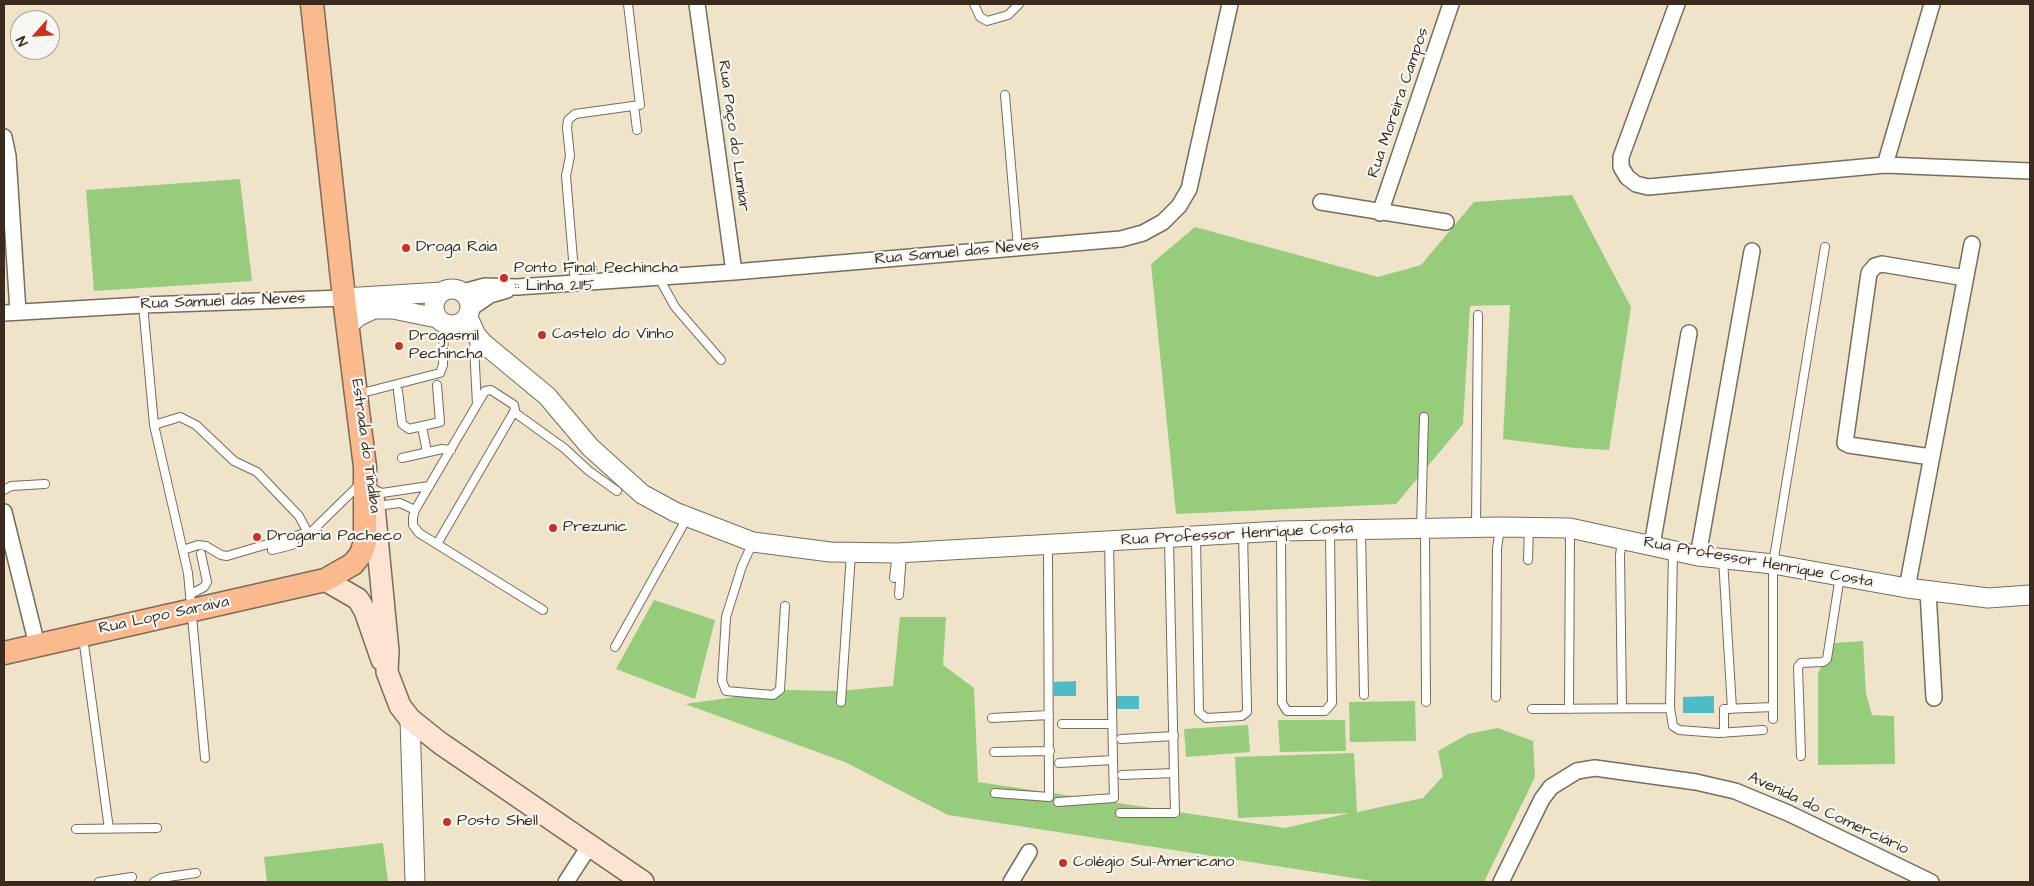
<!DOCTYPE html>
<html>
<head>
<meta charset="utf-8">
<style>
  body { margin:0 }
  #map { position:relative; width:2034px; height:886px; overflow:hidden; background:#efe4c9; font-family:"Architects Daughter",sans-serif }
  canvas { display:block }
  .frame { position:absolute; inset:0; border:5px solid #3b2a1e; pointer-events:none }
  .north { position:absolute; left:10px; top:10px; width:50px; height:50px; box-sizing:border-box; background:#f6f6f2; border:1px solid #aba49d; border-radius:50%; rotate:244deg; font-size:14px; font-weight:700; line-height:20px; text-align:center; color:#3b2a1e }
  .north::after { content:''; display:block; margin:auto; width:18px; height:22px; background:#c8321e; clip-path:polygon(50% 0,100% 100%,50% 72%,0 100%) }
</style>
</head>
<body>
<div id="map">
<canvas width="2034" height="886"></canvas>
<div class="frame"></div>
<div class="north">N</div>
</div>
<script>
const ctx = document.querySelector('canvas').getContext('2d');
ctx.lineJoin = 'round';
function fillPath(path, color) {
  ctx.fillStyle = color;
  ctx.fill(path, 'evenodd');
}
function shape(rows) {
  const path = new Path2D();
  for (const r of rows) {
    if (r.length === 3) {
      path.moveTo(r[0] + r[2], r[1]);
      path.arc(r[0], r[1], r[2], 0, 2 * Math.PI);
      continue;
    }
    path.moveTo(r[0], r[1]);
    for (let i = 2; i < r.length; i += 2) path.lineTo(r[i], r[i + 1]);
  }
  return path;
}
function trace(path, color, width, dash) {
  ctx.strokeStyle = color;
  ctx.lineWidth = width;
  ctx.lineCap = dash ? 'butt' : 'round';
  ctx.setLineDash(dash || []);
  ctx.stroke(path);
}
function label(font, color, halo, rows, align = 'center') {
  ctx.font = font + ' "Architects Daughter",sans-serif';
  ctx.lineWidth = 4.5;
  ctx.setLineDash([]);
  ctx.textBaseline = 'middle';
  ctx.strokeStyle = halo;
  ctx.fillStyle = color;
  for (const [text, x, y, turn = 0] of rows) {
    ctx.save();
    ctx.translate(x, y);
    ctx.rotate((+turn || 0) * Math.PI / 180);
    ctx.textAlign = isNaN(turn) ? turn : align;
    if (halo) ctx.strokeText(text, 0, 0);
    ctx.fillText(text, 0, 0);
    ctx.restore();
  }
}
fillPath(shape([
  [240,179,252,281,94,291,86,190],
  [1572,195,1631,307,1609,450,1575,448,1503,439,1510,305,1470,306,1463,424,1396,504,1176,514,1151,264,1195,227,1378,277,1421,265,1474,202],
  [654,600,715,620,695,699,616,669],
  [900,617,946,617,943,665,974,688,978,782,1285,828,1349,813,1238,818,1235,757,1354,753,1357,812,1423,798,1443,776,1438,751,1468,734,1498,728,1533,741,1535,777,1484,882,1379,882,948,815,845,762,685,704,785,690,838,691,893,686],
  [1863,641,1866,693,1872,715,1894,716,1895,764,1818,765,1818,673,1834,643],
  [1415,701,1416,741,1350,742,1349,702],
  [1278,720,1345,720,1346,751,1280,752],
  [1248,725,1250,752,1186,757,1184,729],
  [383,843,388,882,267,882,264,857]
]), '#97cc7d');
fillPath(shape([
  [1076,681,1076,696,1054,696,1054,682],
  [1116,696,1139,696,1139,709,1116,709],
  [1714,696,1714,713,1683,713,1683,697]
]), '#4ebcc7');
const service = shape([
  [974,4,980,17,987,21,1008,15,1019,4],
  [1005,95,1018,248],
  [634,106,637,130],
  [659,278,675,307,721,360],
  [575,283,566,176,570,156,567,128,568,120,575,114,640,105,628,4],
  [143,305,154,425,188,573,205,758],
  [474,347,477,404],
  [398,391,402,424,409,429,440,422,437,385],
  [358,394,440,373,443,365,444,324],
  [514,412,564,448,589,471,617,491],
  [154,425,180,417,196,425,234,461,257,472,299,516,308,533],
  [422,427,427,452],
  [402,458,442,449,451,450],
  [4,490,11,486,45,484],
  [374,490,382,493,429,486],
  [376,506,400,503,415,510,485,391,491,390,514,405,515,410,437,544],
  [415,510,413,517,413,525,419,533,543,610],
  [1476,527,1478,315],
  [1421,529,1424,417],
  [1425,529,1426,702],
  [1361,530,1364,695],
  [1281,531,1282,703,1287,711,1325,711,1332,703,1330,531],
  [1196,537,1199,712,1206,718,1242,716,1247,712,1247,708,1243,533],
  [753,542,742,566,726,617,722,681,726,691,773,695,780,690,785,606],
  [183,550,198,545,206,546,221,555,227,556,312,531,359,485],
  [272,550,292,545,294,543,293,537],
  [1723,559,1732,709],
  [1528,560,1529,527],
  [894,578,896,561],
  [191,594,204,587,207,582,201,554],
  [899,595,902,553],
  [83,637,109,829],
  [615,647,687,518],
  [1496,697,1497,549,1500,527],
  [841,702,851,554],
  [1622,708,1620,555,1622,541],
  [1670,708,1673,726,1679,730,1718,733,1763,730],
  [1532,709,1670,708,1673,551],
  [1569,709,1570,528],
  [992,718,1049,715],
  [1773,719,1773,564,1825,247],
  [1062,724,1112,724],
  [1724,733,1724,709,1773,707],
  [1121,739,1174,736],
  [994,752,1050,751],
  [1801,756,1798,667,1801,663,1823,662,1827,659,1840,576],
  [1059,763,1113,760,1109,541],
  [1122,775,1174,773,1169,539],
  [995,793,1049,797,1048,546],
  [1058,802,1114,798,1113,760],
  [1120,813,1175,813,1174,773],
  [76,829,157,828],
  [99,882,132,877],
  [154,882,161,878,196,873]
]);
const minor = shape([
  [697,4,734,272],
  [1677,4,1621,157,1621,167,1627,177,1636,184,1648,187,1885,165,2030,171],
  [4,137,8,156,18,312],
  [1885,165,1932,4],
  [1321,202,1446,222],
  [1380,213,1451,4],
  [463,292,485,286,517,287,734,272,1121,239,1143,233,1163,222,1179,206,1189,189,1230,4],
  [471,308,490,295,507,290],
  [4,313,143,305,344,298],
  [1931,457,1849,445,1845,443,1869,273,1875,266,1882,264,1965,278],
  [4,512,37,645],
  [1652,545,1689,333],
  [1698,556,1752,251],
  [1907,588,1972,244],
  [1928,591,1934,698],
  [566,882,590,845],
  [1011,882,1029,852],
  [1501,882,1542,799,1551,787,1577,771,1595,768,1696,782,1735,791,1788,813,1931,882]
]);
const tertiary = shape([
  [452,307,18],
  [344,298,442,292],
  [468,317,476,335,483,343,547,396,590,447,642,494,675,512,753,542,830,552,897,553,1281,531,1500,527,1570,528,1698,556,1773,564,1907,588,1988,598,2030,595],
  [347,326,359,316,374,309,393,309,437,318],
  [410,719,415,882]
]);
const secondary = shape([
  [373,496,388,651,387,672,400,706,410,719,440,743,643,882],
  [325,580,358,599,365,611,382,660]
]);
const primary = shape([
  [4,653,325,580,353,564,361,554,365,542,365,467,344,298,312,4]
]);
trace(service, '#7a6b5a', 10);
trace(minor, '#7a6b5a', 18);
trace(tertiary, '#7a6b5a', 21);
trace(secondary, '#7a6b5a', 24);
trace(primary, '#7a6b5a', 25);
trace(service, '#fff', 8);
trace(minor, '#fff', 15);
trace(tertiary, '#fff', 19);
trace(secondary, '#fde3d1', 21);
trace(primary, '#fbba8d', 22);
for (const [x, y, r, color] of [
  [406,248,5,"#c8321e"],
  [504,278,5,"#c8321e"],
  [542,335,5,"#c8321e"],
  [399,346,5,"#c8321e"],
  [553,528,5,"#c8321e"],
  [257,537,5,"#c8321e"],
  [447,822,5,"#c8321e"],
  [1063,863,5,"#c8321e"]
]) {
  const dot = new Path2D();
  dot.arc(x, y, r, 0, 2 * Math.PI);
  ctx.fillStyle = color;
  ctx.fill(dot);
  trace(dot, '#f6f6f2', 2);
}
label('16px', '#3b2a1e', '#f6f6f2', [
  ["Rua Moreira Campos",1399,103,-71],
  ["Rua Paço do Lumiar",733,136,82],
  ["Rua Samuel das Neves",957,253,-5],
  ["Rua Samuel das Neves",223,302,-2],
  ["Estrada do Tindiba",365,446,82],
  ["Rua Professor Henrique Costa",1237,535,-3],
  ["Rua Professor Henrique Costa",1758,563,10],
  ["Rua Lopo Saraiva",164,616,-12],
  ["Avenida do Comerciário",1828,814,25]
]);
label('16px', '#3b2a1e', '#f6f6f2', [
  ["Droga Raia",416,248],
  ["Ponto Final: Pechincha",514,269],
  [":: Linha 2115",514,287],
  ["Castelo do Vinho",552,335],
  ["Drogasmil",409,337],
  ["Pechincha",409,355],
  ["Prezunic",563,528],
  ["Drogaria Pacheco",267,537],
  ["Posto Shell",457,822],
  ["Colégio Sul-Americano",1073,863]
], 'left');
</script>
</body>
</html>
